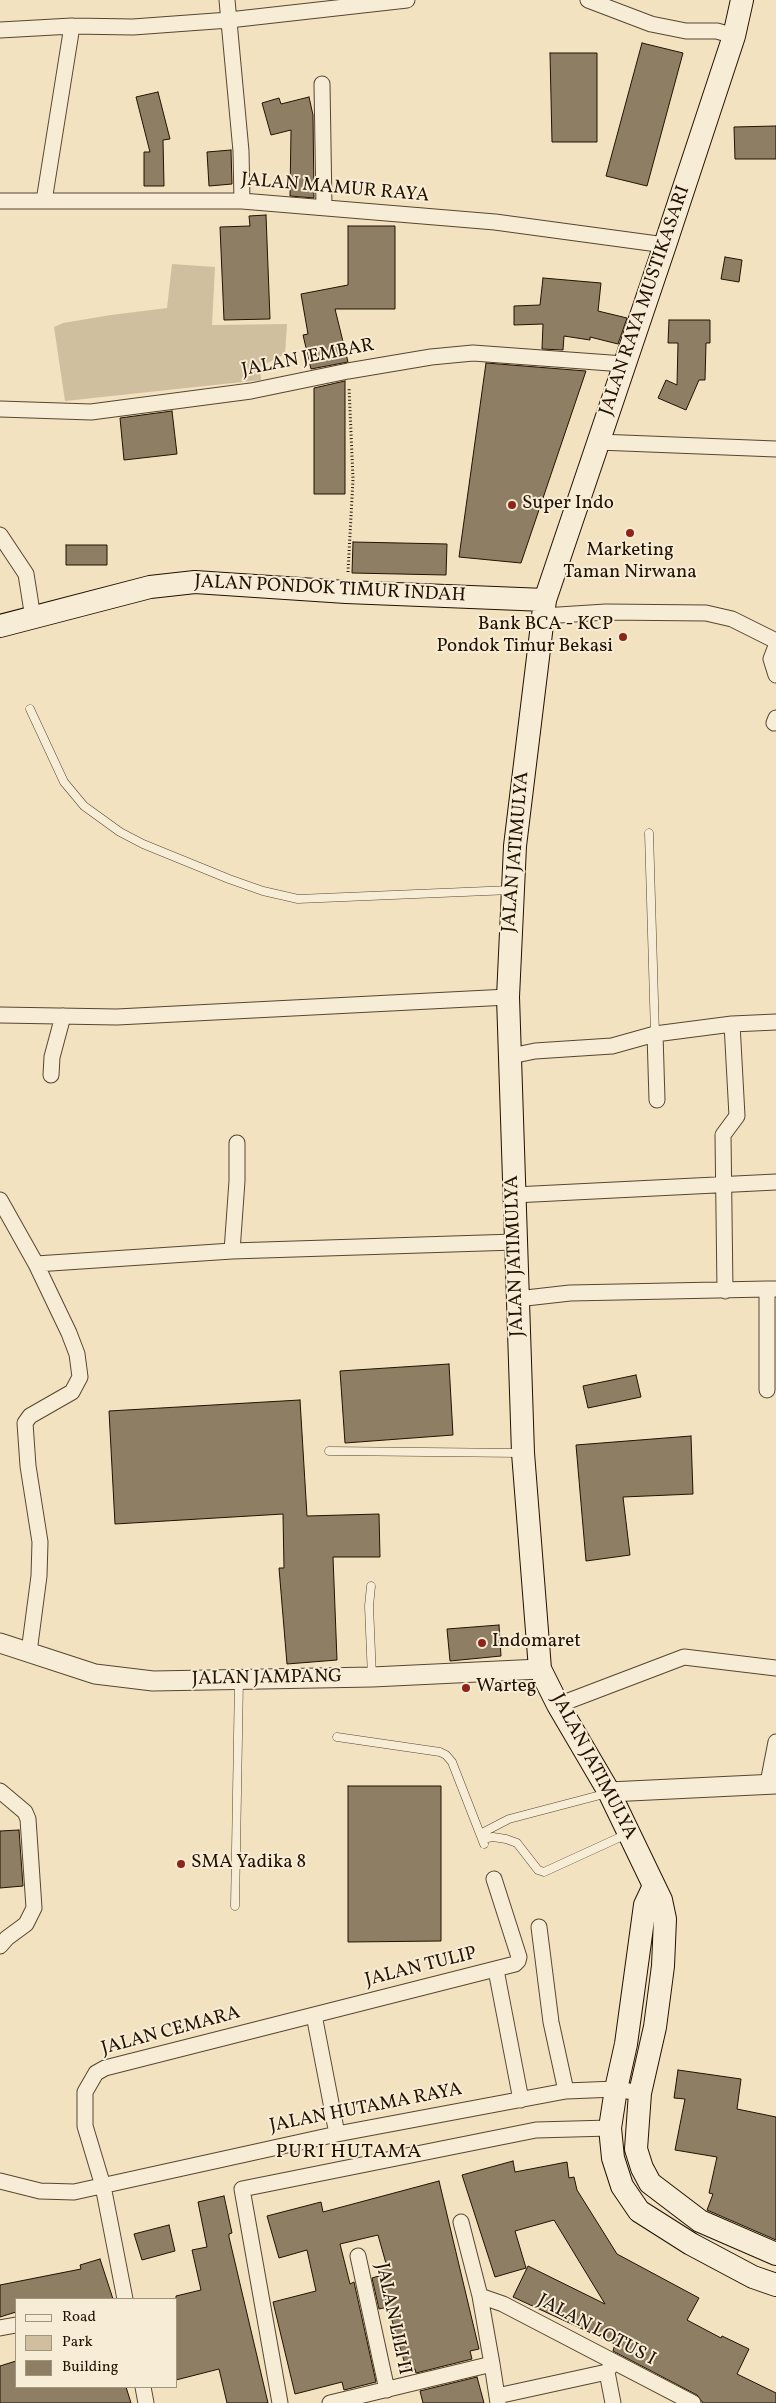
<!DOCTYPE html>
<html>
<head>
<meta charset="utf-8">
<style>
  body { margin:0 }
  #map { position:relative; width:776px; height:2403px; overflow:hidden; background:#f2e2c0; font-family:Vollkorn,serif }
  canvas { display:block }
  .legend { position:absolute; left:15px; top:2298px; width:162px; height:90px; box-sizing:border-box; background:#f7ecd6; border:1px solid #a29580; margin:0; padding:6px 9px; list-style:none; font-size:15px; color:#221200 }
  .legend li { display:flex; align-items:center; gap:10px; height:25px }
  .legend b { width:25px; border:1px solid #a29580 }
</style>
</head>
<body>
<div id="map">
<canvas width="776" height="2403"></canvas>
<ul class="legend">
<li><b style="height:6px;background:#f7ecd6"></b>Road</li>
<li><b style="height:14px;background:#cfbf9f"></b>Park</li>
<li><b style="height:14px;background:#8e7e64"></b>Building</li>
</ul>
</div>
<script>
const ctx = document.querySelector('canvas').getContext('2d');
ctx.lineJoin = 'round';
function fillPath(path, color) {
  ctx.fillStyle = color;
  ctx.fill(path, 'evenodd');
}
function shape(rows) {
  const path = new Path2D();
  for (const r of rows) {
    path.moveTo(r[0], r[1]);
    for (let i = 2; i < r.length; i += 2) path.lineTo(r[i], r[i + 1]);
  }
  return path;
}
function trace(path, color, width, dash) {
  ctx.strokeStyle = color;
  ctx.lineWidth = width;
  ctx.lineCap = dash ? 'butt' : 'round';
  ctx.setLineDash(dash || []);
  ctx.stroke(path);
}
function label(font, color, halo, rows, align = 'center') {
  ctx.font = font + ' Vollkorn,serif';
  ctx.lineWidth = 4;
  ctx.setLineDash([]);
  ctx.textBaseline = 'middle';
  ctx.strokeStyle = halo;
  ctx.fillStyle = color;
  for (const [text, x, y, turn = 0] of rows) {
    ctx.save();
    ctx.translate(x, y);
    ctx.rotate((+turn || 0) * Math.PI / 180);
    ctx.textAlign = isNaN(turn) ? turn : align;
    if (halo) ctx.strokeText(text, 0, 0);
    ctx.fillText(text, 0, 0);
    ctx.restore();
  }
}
fillPath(shape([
  [172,264,215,267,212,325,287,324,285,354,260,367,261,380,65,401,54,327,63,323,111,315,167,308]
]), '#cfbf9f');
const building = shape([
  [642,43,683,53,647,186,606,176,642,43],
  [550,53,597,53,597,142,552,142,550,53],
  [158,92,170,139,163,140,164,186,144,186,144,152,150,152,136,97,158,92],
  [309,97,313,115,314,198,290,196,291,130,271,135,262,103,279,98,281,104,309,97],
  [776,126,776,159,735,159,734,127,776,126],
  [231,150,232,184,209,186,207,152,231,150],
  [266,215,270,319,224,320,220,227,250,226,249,216,266,215],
  [348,226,395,226,395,309,335,309,348,362,311,369,303,335,308,334,301,294,348,285,348,226],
  [725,257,742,260,739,282,721,279,725,257],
  [543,278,601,283,598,311,627,318,618,344,590,337,590,340,564,336,563,350,542,349,543,324,514,325,514,306,540,305,543,278],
  [669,320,710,320,710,343,706,343,705,380,699,380,686,410,658,398,666,380,677,385,678,343,668,343,669,320],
  [486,363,586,371,521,563,459,557,486,363],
  [345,381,345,494,314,494,314,388,345,381],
  [172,411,177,454,124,460,120,418,172,411],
  [353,542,447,544,446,575,352,573,353,542],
  [66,545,107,545,107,565,66,565,66,545],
  [449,1364,453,1435,345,1443,340,1371,449,1364],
  [636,1375,641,1397,588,1408,583,1386,636,1375],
  [300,1400,307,1516,379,1514,380,1557,333,1557,337,1660,287,1664,279,1568,284,1568,283,1514,115,1524,109,1411,300,1400],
  [691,1436,693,1494,623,1497,630,1555,586,1561,576,1445,691,1436],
  [499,1625,501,1656,450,1661,447,1629,499,1625],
  [348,1786,441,1786,441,1941,348,1942,348,1786],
  [19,1830,23,1886,0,1888,0,1831,19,1830],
  [678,2070,741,2079,737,2109,776,2117,776,2240,707,2210,713,2194,709,2193,717,2157,675,2150,685,2099,674,2098,678,2070],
  [513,2161,515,2172,567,2162,569,2178,574,2177,577,2190,617,2254,699,2298,687,2320,721,2338,722,2336,749,2349,737,2374,776,2393,776,2403,703,2403,697,2395,613,2351,615,2344,513,2297,528,2266,605,2304,554,2220,515,2231,526,2268,495,2277,462,2175,513,2161],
  [439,2181,479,2349,470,2351,472,2359,416,2373,415,2369,407,2371,388,2307,379,2309,372,2278,379,2276,378,2270,387,2267,378,2235,340,2244,350,2284,354,2282,376,2382,344,2390,342,2382,295,2394,273,2302,316,2291,307,2250,279,2258,267,2216,321,2202,323,2212,439,2181],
  [224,2196,232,2233,229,2234,229,2237,268,2403,227,2403,219,2369,176,2380,176,2296,201,2290,192,2250,207,2247,198,2202,224,2196],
  [169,2225,175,2251,142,2260,134,2234,169,2225],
  [100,2259,113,2299,16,2299,16,2312,0,2317,0,2285,81,2269,80,2265,100,2259],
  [16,2361,16,2387,126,2387,131,2403,0,2403,0,2366,16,2361],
  [477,2377,484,2403,423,2403,420,2391,477,2377]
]);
fillPath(building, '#8e7e64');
trace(building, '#221200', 1);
const service = shape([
  [30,709,64,782,84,806,120,832,143,844,229,879,263,891,298,899,511,890],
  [649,833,655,1034],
  [329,1451,521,1453],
  [371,1586,369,1606,372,1677],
  [337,1737,440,1752,446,1755,452,1762,484,1844],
  [480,1834,509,1819,608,1793],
  [482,1839,493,1837,506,1839,517,1843,538,1870,544,1872,627,1834],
  [235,1906,239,1680]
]);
const minor = shape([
  [227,0,241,151,242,201],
  [588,0,651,24,686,31,717,31,734,36],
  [0,30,72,26,133,27,229,20,407,0],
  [322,84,324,207],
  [0,201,242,201,495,222,665,245],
  [44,201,72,26],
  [0,409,91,412,251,391,348,371,431,357,473,353,624,364],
  [598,442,776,449],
  [0,535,26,574,33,618],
  [543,616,606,612,706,613,732,619,776,641],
  [776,646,771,659,776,675],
  [774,723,776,718],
  [0,1015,117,1017,508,997],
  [655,1034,657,1100],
  [511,1056,535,1051,612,1046,655,1034,732,1024,776,1022],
  [51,1075,52,1057,63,1016],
  [514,1195,776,1182],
  [0,1200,36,1264,232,1251,515,1242],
  [232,1251,237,1181,237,1143],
  [725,1291,723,1135,737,1116,732,1024],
  [517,1299,570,1293,767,1289],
  [767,1390,767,1289,776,1289],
  [29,1652,39,1576,40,1542,28,1466,25,1423,30,1416,72,1392,80,1377,77,1354,69,1333,36,1264],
  [558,1705,684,1657,776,1668],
  [768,1783,776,1742],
  [0,1791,25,1812,28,1819,34,1908,26,1924,7,1938,0,1946],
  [539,1927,551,2022,566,2091],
  [496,1970,521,2100],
  [314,2015,337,2134],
  [0,2181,40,2191,74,2192,337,2134,566,2091,616,2089,640,2093],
  [461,2222,480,2296,492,2364],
  [358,2256,387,2390],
  [480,2296,503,2304,693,2403],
  [125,2299,103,2186,85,2126,85,2092,96,2073,105,2068,515,1964,518,1961,519,1957,494,1879],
  [0,2328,16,2325],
  [607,2372,613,2403],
  [143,2387,146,2403],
  [497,2396,607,2372,613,2362],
  [280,2403,242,2189,536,2130,610,2128],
  [330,2403,492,2364,498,2403]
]);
const tertiary = shape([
  [0,1643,95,1674,153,1681,372,1677,540,1669],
  [609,1792,776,1784]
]);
const secondary = shape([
  [742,0,734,36,665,245,545,600,515,846,508,997,523,1453,540,1669,558,1705,609,1792,661,1900,665,1919,663,1966,655,2027,640,2093,636,2149,642,2168,650,2183,700,2221,776,2254],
  [0,626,150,587,195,582,346,592,545,600],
  [654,1886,645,1905,626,2044,616,2089,610,2128,613,2158,622,2186,639,2211,691,2244,753,2277,776,2285]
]);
trace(service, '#564630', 9);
trace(minor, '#564630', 17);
trace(tertiary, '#564630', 21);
trace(secondary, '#221200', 24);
trace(shape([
  [348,572,353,479,349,387]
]), '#221200', 3, [1, 2.5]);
trace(service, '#f7ecd6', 8);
trace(minor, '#f7ecd6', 15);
trace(tertiary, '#f7ecd6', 19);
trace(secondary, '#f7ecd6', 22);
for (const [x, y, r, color] of [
  [512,505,5,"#8f2418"],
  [630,533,5,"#8f2418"],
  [623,637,5,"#8f2418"],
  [482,1643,5,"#8f2418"],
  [466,1688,5,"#8f2418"],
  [181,1864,5,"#8f2418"]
]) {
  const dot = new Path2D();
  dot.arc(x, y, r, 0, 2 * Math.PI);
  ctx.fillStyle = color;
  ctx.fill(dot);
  trace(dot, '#f7ecd6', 2);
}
label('19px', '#221200', '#f7ecd6', [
  ["JALAN MAMUR RAYA",335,189,5],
  ["JALAN RAYA MUSTIKASARI",646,301,-71],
  ["JALAN JEMBAR",308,359,-11],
  ["JALAN PONDOK TIMUR INDAH",330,590,3],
  ["JALAN JATIMULYA",517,852,-85],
  ["JALAN JATIMULYA",516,1256,-92],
  ["JALAN JAMPANG",267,1679,-1],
  ["JALAN JATIMULYA",593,1767,62],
  ["JALAN TULIP",421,1968,-14],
  ["JALAN CEMARA",171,2032,-15],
  ["JALAN HUTAMA RAYA",366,2109,-11],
  ["JALAN LILI II",392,2319,78],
  ["JALAN LOTUS I",596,2331,28]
]);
label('19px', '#221200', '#f7ecd6', [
  ["Super Indo",522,505],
  ["Marketing",630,552,"center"],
  ["Taman Nirwana",630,574,"center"],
  ["Bank BCA - KCP",613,626,"right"],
  ["Pondok Timur Bekasi",613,648,"right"],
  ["Indomaret",492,1643],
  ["Warteg",476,1688],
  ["SMA Yadika 8",191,1864]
], 'left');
ctx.letterSpacing = '1px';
label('20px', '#221200', '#f7ecd6', [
  ["PURI HUTAMA",349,2153]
]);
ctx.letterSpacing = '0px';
</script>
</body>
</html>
